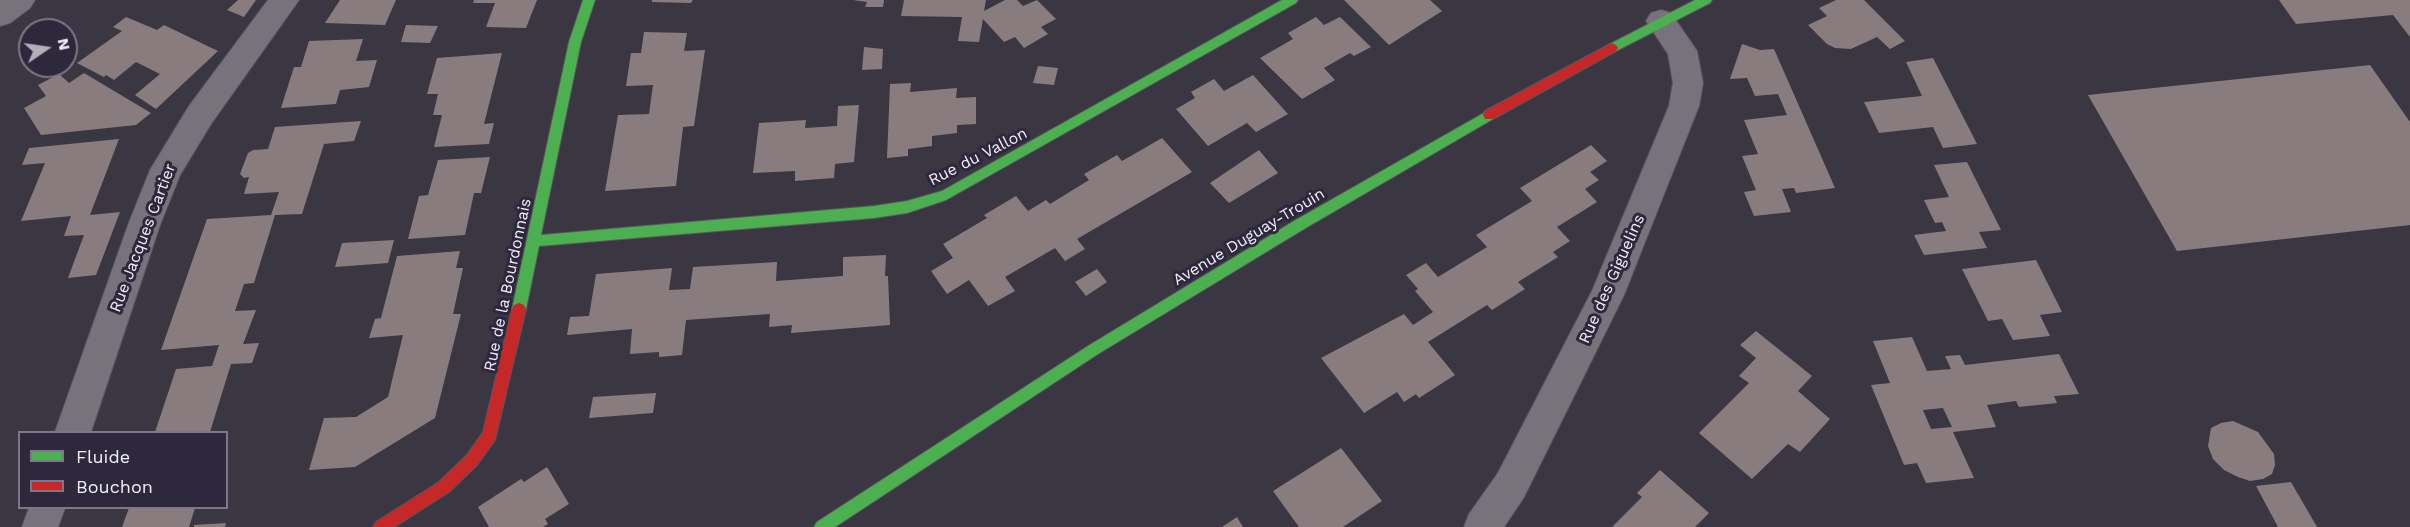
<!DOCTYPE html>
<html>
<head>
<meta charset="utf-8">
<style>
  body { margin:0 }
  #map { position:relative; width:2410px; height:527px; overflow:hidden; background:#3a3742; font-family:"Work Sans",sans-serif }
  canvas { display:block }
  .legend { position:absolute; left:18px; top:431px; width:210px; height:78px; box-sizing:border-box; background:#2d283c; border:2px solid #7c7889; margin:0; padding:8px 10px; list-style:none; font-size:18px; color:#f2effc }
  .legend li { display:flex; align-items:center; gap:12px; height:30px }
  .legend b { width:30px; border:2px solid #7c7889 }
  .north { position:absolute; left:18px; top:18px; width:60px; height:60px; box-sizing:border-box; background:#2d283c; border:2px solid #7c7889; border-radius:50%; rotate:77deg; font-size:16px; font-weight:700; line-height:24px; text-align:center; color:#f2effc }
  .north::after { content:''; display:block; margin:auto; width:21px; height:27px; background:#b2afbb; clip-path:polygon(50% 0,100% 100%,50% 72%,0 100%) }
</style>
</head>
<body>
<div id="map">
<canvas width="2410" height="527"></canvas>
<ul class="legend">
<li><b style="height:8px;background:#4caf50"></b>Fluide</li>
<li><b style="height:8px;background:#c62828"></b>Bouchon</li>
</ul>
<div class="north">N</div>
</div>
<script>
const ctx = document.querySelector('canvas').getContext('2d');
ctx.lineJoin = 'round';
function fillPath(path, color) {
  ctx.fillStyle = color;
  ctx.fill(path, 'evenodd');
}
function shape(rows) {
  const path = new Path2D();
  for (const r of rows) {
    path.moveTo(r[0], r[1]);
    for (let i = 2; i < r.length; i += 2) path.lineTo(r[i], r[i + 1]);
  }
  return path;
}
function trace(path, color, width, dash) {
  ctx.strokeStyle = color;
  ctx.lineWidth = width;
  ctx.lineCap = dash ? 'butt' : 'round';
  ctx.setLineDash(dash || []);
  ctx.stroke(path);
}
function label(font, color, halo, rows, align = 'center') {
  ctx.font = font + ' "Work Sans",sans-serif';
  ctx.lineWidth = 6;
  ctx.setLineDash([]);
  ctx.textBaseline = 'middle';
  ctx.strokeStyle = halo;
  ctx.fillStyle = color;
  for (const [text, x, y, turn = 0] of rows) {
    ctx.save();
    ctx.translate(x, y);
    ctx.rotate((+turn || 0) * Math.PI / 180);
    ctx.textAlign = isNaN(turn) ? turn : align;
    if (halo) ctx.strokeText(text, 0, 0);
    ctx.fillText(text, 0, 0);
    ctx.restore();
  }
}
fillPath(shape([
  [238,0,256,0,244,17,227,10],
  [340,0,396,0,385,25,325,23],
  [474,0,537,0,526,28,486,27,495,3,473,3],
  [652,0,693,0,691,3,652,2],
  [853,0,884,0,883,7,865,7,867,2],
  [904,0,986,0,984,11,1005,0,1017,0,1023,6,1037,0,1056,19,1041,27,1048,34,1024,48,1015,37,1004,42,983,19,979,42,958,41,962,17,901,16],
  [1344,0,1430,0,1442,11,1389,45],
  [1836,0,1864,0,1905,41,1890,49,1877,37,1851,49,1835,48,1827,44,1808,25,1827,16,1819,8],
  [2279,0,2410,0,2410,37,2393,15,2296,24],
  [126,17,157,30,164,25,218,51,156,109,135,95,160,74,136,62,114,80,106,75,104,77,77,63,122,31,113,27],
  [1316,17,1324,25,1340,17,1371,47,1354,56,1350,53,1324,68,1335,80,1302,99,1260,58,1293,39,1288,33],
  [406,25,438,26,430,43,401,42],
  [644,32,687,33,684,51,705,50,694,126,683,127,676,186,605,191,618,115,649,114,653,85,626,86,631,53,641,53],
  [363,39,356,61,377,60,369,87,340,90,336,104,281,108,294,67,301,67,309,41],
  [1742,44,1760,50,1774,49,1835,188,1796,193,1794,188,1782,189,1791,212,1754,216,1744,192,1756,190,1742,156,1758,154,1744,120,1787,115,1778,94,1755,96,1747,78,1730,79],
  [864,47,883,49,882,69,862,70],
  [502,53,484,124,494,123,489,144,434,147,442,115,433,115,438,94,427,94,437,58],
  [1933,58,1977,144,1943,148,1933,127,1879,133,1864,102,1922,96,1906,62],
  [2370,65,2410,122,2410,225,2177,251,2088,95],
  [1038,66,1058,68,1054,85,1033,83],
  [84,73,151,113,136,125,41,135,24,108,46,96,38,85,59,74,69,83],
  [1253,75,1288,114,1256,132,1247,123,1208,146,1176,109,1195,98,1191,92,1214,79,1224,91],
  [911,83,910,92,957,88,956,98,976,97,976,124,957,125,957,133,932,136,932,146,908,149,908,156,887,158,890,84],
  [859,105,854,162,835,164,834,178,795,181,795,171,753,173,759,123,806,120,805,128,837,126,838,106],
  [361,121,354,141,324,144,302,214,275,215,254,283,244,284,235,311,256,310,243,344,259,343,252,363,231,364,210,432,155,432,176,369,212,366,219,345,161,350,207,219,271,215,279,192,244,194,249,177,244,178,240,174,248,153,253,150,268,149,275,127],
  [1162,138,1192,172,1077,239,1085,249,1065,261,1055,248,1005,277,1015,291,988,306,969,280,947,294,931,271,953,258,943,244,987,218,984,215,1016,196,1028,211,1046,200,1050,204,1089,180,1084,174,1117,155,1122,161],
  [119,139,90,215,120,212,96,275,68,278,84,235,64,236,71,216,21,221,45,163,22,165,29,148],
  [1591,145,1607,161,1590,172,1599,180,1585,189,1597,202,1557,227,1570,241,1553,252,1558,257,1518,282,1525,289,1492,310,1487,305,1428,342,1455,375,1419,398,1416,394,1404,402,1397,392,1364,413,1321,358,1404,314,1413,325,1433,312,1415,291,1418,289,1406,275,1426,263,1438,277,1487,247,1476,235,1532,201,1520,188],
  [1259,150,1278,173,1229,203,1210,183],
  [490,157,481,193,474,193,465,235,408,239,419,196,428,195,438,160],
  [1967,162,2001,230,1979,232,1987,248,1924,255,1914,235,1946,231,1942,222,1935,223,1924,200,1949,197,1934,165],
  [394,240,388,263,335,267,342,243],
  [460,251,456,268,463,268,453,314,461,314,435,418,355,467,309,470,324,418,356,417,388,397,403,335,369,338,375,319,381,318,397,256],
  [886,255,885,276,888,276,890,325,791,333,792,325,769,327,770,314,686,320,682,355,659,357,659,352,630,354,632,329,567,335,570,317,589,316,596,274,672,268,669,290,690,289,693,267,777,262,776,281,843,276,843,257],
  [2036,260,2062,312,2040,315,2050,336,2013,340,2002,319,1988,321,1962,269],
  [1097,269,1107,282,1086,296,1075,282],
  [1756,331,1812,376,1798,391,1830,419,1800,452,1788,444,1752,479,1699,433,1749,383,1739,376,1756,358,1740,345],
  [1912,337,1927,371,1951,369,1945,356,1960,355,1965,365,2059,354,2079,394,2054,396,2057,403,2019,407,2016,401,1987,405,1996,427,1953,432,1974,478,1926,483,1917,463,1904,465,1871,385,1890,383,1873,341],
  [1943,408,1952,427,1931,429,1923,410],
  [656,393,653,413,589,418,593,397],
  [2233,421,2258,432,2274,454,2275,465,2272,474,2263,479,2250,481,2238,477,2224,470,2213,459,2208,446,2211,428,2221,423],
  [1341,448,1382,501,1343,527,1299,527,1273,491],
  [547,467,569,504,545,519,548,524,543,527,489,527,478,507,521,479,524,482],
  [1660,470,1709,513,1695,527,1612,527,1642,497,1637,493],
  [2291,482,2317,527,2278,527,2256,486],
  [129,508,195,508,189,527,122,527],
  [1237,517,1243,527,1222,527],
  [226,523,225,527,194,527,194,525]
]), '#897c7f');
const street = shape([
  [0,0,35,0,30,8,10,23,0,26,0,0],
  [268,0,299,0,211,124,180,175,160,225,91,432,55,432,128,225,150,170,189,106,268,0],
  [1661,10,1671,13,1697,51,1703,83,1699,106,1624,295,1524,497,1504,527,1464,527,1469,514,1498,473,1592,291,1669,106,1673,83,1668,54,1646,21,1651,13,1661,10],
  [29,508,65,508,58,527,22,527,29,508]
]);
const fast = shape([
  [583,0,595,0,581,42,541,235,874,206,907,201,942,191,1282,0,1298,0,1296,3,946,200,907,213,874,218,539,246,526,309,524,313,519,315,514,313,512,309,569,42,583,0],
  [1695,0,1712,0,1710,3,1616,51,1608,51,1606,48,1608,45,1695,0],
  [1489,110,1493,111,1495,115,1493,119,1304,229,1098,354,835,527,814,527,817,522,1088,346,1294,221,1489,110]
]);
const jam = shape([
  [1612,43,1616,45,1618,48,1616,51,1493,119,1485,119,1483,115,1485,111,1612,43],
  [519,303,524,305,526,309,495,440,477,465,449,492,394,527,373,527,376,522,439,482,467,455,483,432,512,309,514,305,519,303]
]);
trace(street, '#58555f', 2);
trace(fast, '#58555f', 2);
trace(jam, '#58555f', 2);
fillPath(street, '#76737c');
fillPath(fast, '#4caf50');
fillPath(jam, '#c62828');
label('16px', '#f2effc', '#2d283c', [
  ["Rue du Vallon",978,157,-27],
  ["Avenue Duguay-Trouin",1249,237,-31],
  ["Rue Jacques Cartier",143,238,-69],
  ["Rue des Giguelins",1612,279,-66],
  ["Rue de la Bourdonnais",508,285,-78]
]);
</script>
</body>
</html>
